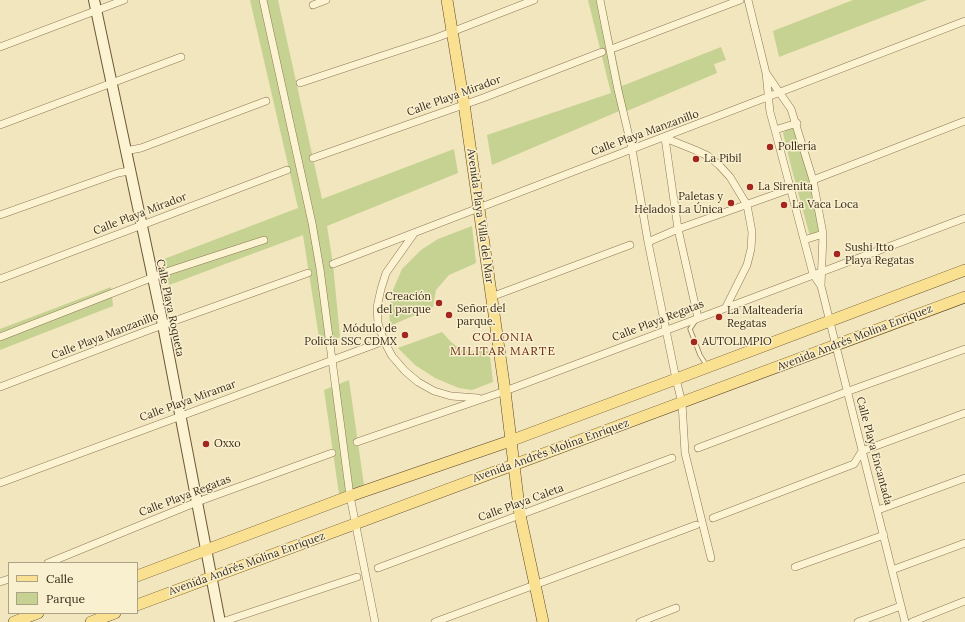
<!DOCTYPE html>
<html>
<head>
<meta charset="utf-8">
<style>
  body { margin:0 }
  #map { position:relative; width:965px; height:622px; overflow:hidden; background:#f2e6be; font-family:Lora,serif }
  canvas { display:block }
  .legend { position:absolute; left:8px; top:562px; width:130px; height:52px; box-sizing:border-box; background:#f9f0cf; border:1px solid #ada287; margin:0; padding:5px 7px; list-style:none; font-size:12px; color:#3b2c1b }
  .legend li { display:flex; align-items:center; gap:8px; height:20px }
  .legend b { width:20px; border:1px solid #ada287 }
</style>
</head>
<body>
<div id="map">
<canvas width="965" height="622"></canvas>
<ul class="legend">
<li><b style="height:5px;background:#fae191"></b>Calle</li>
<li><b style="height:11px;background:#c5d291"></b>Parque</li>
</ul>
</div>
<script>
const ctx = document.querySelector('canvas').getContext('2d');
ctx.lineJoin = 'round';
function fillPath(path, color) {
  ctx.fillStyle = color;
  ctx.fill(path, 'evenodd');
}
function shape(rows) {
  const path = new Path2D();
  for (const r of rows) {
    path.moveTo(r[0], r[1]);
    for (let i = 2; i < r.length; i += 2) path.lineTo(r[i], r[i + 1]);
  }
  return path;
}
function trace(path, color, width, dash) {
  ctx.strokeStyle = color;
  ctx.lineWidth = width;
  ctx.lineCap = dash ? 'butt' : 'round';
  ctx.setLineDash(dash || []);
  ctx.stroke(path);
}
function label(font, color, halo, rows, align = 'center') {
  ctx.font = font + ' Lora,serif';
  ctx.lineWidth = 3;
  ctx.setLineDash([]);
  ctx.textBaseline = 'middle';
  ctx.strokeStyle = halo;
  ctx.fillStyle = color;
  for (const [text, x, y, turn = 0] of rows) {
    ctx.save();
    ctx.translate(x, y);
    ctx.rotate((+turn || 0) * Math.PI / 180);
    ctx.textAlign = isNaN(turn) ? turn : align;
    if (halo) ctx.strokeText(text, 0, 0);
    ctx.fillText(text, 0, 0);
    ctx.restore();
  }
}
fillPath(shape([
  [250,0,278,0,322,199,454,149,458,173,327,226,333,264,340,337,320,344,303,235,169,285,164,259,298,208],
  [588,0,604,0,622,86,721,47,726,60,714,64,717,73,627,111,625,110,617,112,492,165,487,135,611,93],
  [853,0,927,0,779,57,773,31],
  [789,128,795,128,816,201,821,237,816,240,811,240,792,170,783,133],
  [472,226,476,263,449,275,436,290,433,307,390,326,389,309,393,290,402,269,421,250,438,239],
  [111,287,113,306,0,350,0,329],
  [442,332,451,342,463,351,477,351,489,348,493,382,472,390,459,388,435,378,415,365,398,348],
  [349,380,364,485,339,494,324,390]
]), '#c5d291');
const lane = shape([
  [696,320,690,329,700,355,707,366]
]);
const street = shape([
  [263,0,312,223,320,269,350,496,375,622],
  [600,0,618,90,632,149,648,242,676,379,682,403,685,453,711,558],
  [748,0,766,73,770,112,775,130,813,274,821,286,905,622],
  [313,5,326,0],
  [0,47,124,0],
  [614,48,740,0],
  [766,73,791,109,813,180,823,234,821,286],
  [300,83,436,38,534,0],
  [0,125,181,57],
  [775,130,797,123],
  [665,138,695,150,708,156,719,165,730,177,747,205,752,232,751,249,747,265,726,307],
  [665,138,678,229,698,318],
  [125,151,141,148,266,101],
  [313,158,483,98,602,52],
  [813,180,965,121],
  [0,215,118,173,129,171],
  [413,235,386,273,381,289,377,307,378,323,384,341,392,356,405,371,418,382,434,391,451,396,478,398],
  [804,240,823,234],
  [648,242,678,229,790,189],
  [333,264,965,21],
  [0,279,287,170],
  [491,297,630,245],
  [0,337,169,271,264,240],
  [0,387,149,330,308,273],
  [357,442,505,391,965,218],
  [698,448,846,392,965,349],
  [0,483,384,341],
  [878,510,965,478],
  [713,518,854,464,862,451,965,413],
  [48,563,197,502,332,453],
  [795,567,884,535],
  [378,568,672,458],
  [892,570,965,543],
  [0,582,9,579],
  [222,622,357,577],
  [435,622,696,525],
  [640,622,676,608],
  [858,622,901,606],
  [912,622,965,601]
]);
const secondary = shape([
  [94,0,163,325,220,622]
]);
const primary = shape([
  [447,0,464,104,505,391,520,515,543,622],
  [137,576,350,496,510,441,676,379,965,270],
  [137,605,965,297],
  [14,622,38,613],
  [91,622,115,613]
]);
trace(lane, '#8d7655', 5);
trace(street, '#8d7655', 8);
trace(secondary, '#6e5738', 12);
trace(primary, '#5a442a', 12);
trace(lane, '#fcf3d2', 3.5);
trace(street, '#fcf3d2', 7);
trace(secondary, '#fcf3d2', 10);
trace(primary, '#fae191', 11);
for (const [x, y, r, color] of [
  [770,147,4,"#a2271e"],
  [696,159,4,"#a2271e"],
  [750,187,4,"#a2271e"],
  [731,203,4,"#a2271e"],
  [784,205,4,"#a2271e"],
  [837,254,4,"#a2271e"],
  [439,303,4,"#a2271e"],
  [449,315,4,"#a2271e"],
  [719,317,4,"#a2271e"],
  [405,335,4,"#a2271e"],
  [694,342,4,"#a2271e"],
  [206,444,4,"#a2271e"]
]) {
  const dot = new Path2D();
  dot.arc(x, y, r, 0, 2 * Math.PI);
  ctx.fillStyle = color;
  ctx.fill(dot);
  trace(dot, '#f9f0cf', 1.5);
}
label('11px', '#3b2c1b', '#f9f0cf', [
  ["Calle Playa Mirador",454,96,-20],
  ["Calle Playa Manzanillo",645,133,-20],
  ["Calle Playa Mirador",140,214,-21],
  ["Avenida Playa Villa del Mar",480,216,82],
  ["Calle Playa Roqueta",170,308,78],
  ["Calle Playa Regatas",658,321,-21],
  ["Calle Playa Manzanillo",105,336,-21],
  ["Avenida Andrés Molina Enríquez",855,338,-21],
  ["Calle Playa Miramar",188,401,-20],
  ["Avenida Andrés Molina Enríquez",551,451,-20],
  ["Calle Playa Encantada",874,451,75],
  ["Calle Playa Regatas",185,496,-21],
  ["Calle Playa Caleta",521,503,-20],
  ["Avenida Andrés Molina Enríquez",247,564,-20]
]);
label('11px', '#3b2c1b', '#f9f0cf', [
  ["Pollería",778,147],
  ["La Pibil",704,159],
  ["La Sirenita",758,187],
  ["Paletas y",723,197,"right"],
  ["Helados La Única",723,210,"right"],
  ["La Vaca Loca",792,205],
  ["Sushi Itto",845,248],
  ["Playa Regatas",845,261],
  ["Creación",431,297,"right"],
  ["del parque",431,310,"right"],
  ["Señor del",457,309],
  ["parque.",457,322],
  ["La Malteadería",727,311],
  ["Regatas",727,324],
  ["Módulo de",397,329,"right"],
  ["Policía SSC CDMX",397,342,"right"],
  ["AUTOLIMPIO",702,342],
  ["Oxxo",214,444]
], 'left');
ctx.letterSpacing = '1px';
label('12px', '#6c2e16', '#f9f0cf', [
  ["COLONIA",503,338],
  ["MILITAR MARTE",503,352]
]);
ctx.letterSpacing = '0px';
</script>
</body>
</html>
